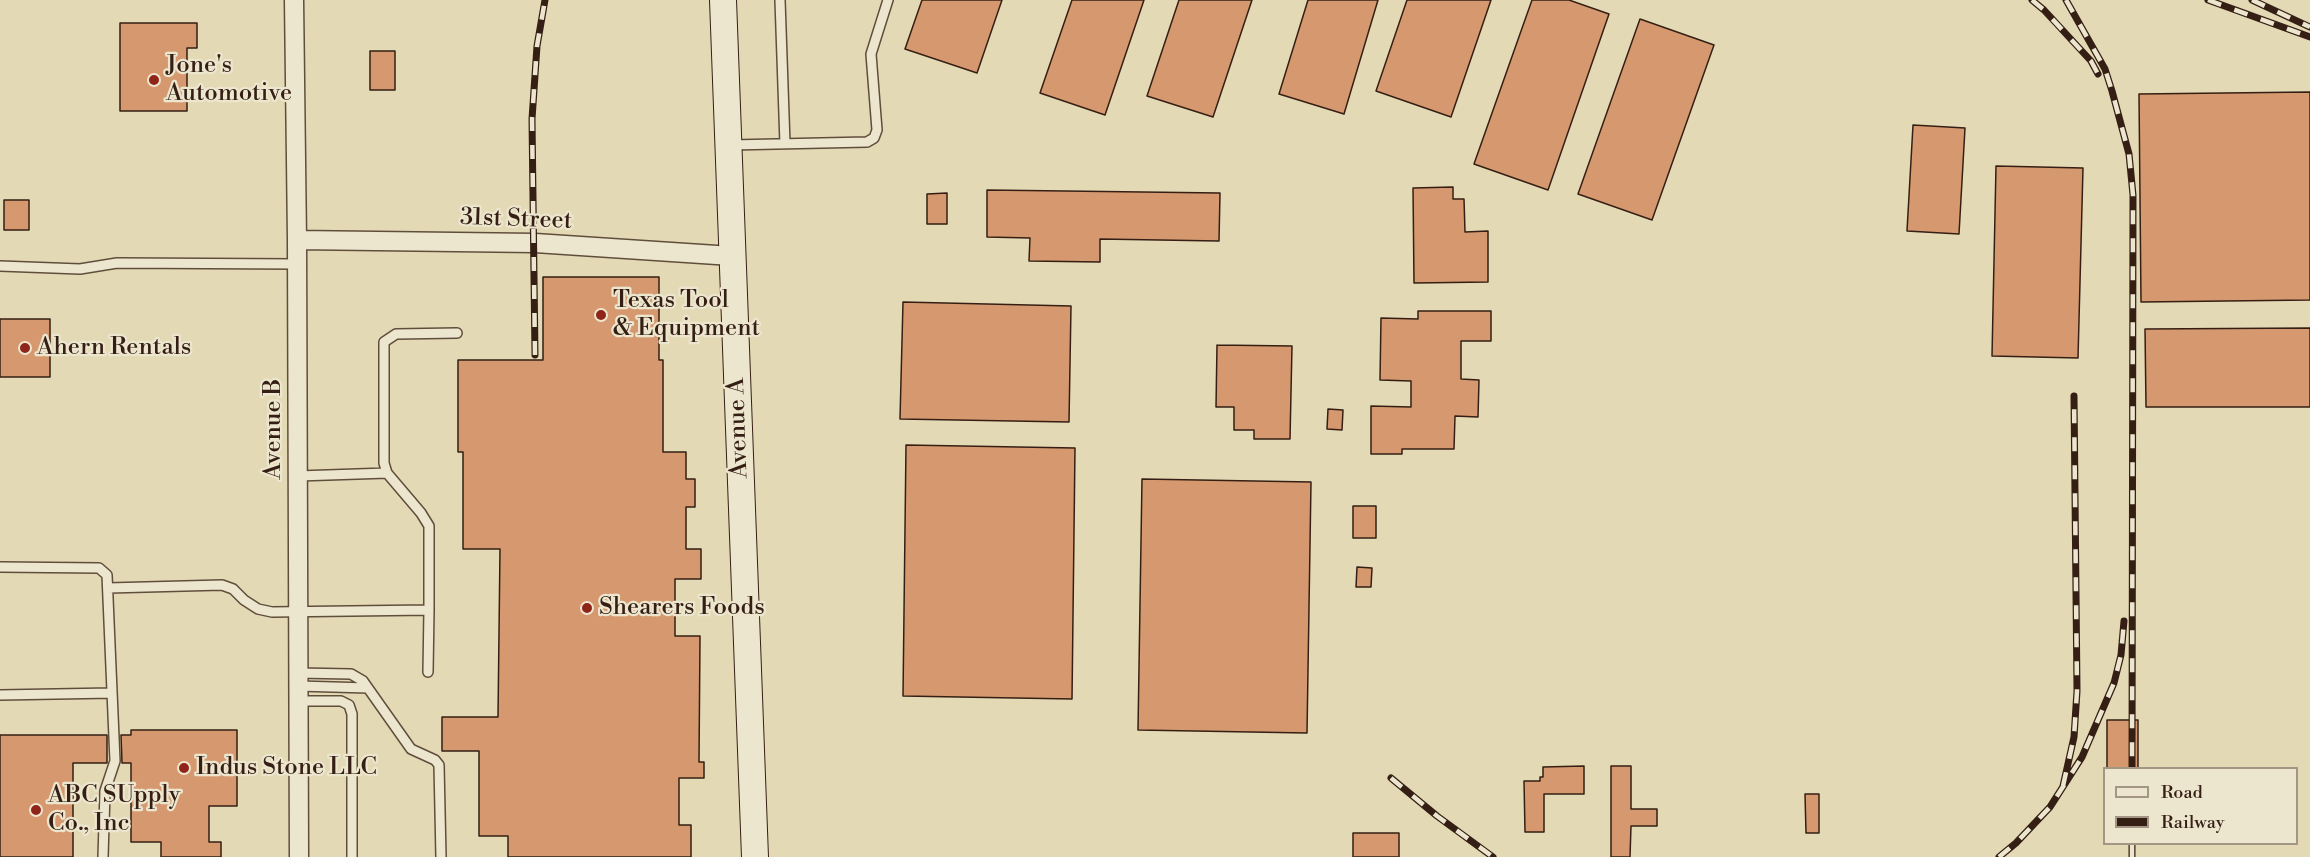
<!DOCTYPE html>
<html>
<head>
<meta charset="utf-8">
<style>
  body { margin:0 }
  #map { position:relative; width:2310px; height:857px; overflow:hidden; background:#e3d9b5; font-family:"Libre Bodoni",serif }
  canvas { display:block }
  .legend { position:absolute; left:2103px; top:767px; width:195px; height:78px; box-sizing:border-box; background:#ede6cf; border:2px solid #a39684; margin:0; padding:8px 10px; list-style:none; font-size:18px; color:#351f14 }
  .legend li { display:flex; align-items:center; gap:12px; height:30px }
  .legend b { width:30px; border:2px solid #a39684 }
</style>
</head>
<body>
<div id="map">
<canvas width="2310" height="857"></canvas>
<ul class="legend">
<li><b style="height:8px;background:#ede6cf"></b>Road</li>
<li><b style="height:8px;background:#351f14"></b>Railway</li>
</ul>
</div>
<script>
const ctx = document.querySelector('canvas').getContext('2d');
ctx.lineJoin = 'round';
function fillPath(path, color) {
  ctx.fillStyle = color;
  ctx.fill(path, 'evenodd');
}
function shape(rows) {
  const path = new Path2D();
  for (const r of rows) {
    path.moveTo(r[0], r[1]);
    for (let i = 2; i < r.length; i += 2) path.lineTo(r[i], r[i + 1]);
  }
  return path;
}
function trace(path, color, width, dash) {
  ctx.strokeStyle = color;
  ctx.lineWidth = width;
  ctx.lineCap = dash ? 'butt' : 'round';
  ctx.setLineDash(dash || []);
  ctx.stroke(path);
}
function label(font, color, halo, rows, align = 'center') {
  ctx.font = font + ' "Libre Bodoni",serif';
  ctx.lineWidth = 4.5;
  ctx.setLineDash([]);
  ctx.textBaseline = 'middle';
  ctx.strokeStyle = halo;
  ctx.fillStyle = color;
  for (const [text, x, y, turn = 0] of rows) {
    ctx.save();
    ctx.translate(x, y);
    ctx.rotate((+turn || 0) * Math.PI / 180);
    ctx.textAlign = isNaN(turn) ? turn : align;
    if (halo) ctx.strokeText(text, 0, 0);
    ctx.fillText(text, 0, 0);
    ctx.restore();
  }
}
const building = shape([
  [922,0,1002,0,977,73,905,49,922,0],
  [1072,0,1144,0,1105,115,1040,93,1072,0],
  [1179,0,1252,0,1213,117,1147,96,1179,0],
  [1308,0,1378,0,1344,114,1279,94,1308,0],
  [1407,0,1491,0,1451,117,1376,91,1407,0],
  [1532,0,1569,0,1609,14,1548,190,1474,164,1532,0],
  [1640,19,1714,45,1652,220,1578,194,1640,19],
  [120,23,197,23,197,48,187,48,187,111,120,111,120,23],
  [370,51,395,51,395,90,370,90,370,51],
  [2310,92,2310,300,2141,302,2139,94,2310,92],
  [1913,125,1965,128,1959,234,1907,231,1913,125],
  [1996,166,2083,168,2078,358,1992,356,1996,166],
  [1453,187,1453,199,1464,199,1465,232,1488,231,1488,282,1414,283,1413,188,1453,187],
  [987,190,1220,193,1219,241,1100,239,1100,262,1029,261,1030,238,987,237,987,190],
  [947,193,947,224,927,224,927,194,947,193],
  [4,200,29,200,29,230,4,230,4,200],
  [543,277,659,277,659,360,663,360,663,452,686,452,686,479,695,479,695,507,686,507,686,549,701,549,701,579,675,579,675,636,700,636,699,762,704,762,704,778,679,778,679,825,691,825,691,857,508,857,508,836,479,836,479,751,442,751,442,717,498,717,500,549,463,549,463,452,458,452,458,360,543,360,543,277],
  [903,302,1071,306,1069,422,900,419,903,302],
  [1418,311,1491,311,1491,341,1461,341,1461,379,1479,380,1478,417,1455,416,1454,449,1402,449,1402,454,1371,454,1371,406,1411,407,1411,381,1380,380,1381,318,1418,319,1418,311],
  [0,319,50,319,50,377,0,377,0,319],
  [2310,328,2310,407,2146,407,2145,329,2310,328],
  [1217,345,1292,346,1290,439,1254,439,1254,430,1234,430,1234,407,1216,407,1217,345],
  [1328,409,1343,410,1342,430,1327,429,1328,409],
  [906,445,1075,448,1072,699,903,696,906,445],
  [1142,479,1311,482,1307,733,1138,730,1142,479],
  [1353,506,1376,506,1376,538,1353,538,1353,506],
  [1357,567,1372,568,1371,587,1356,587,1357,567],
  [2107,720,2138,720,2138,768,2107,768,2107,720],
  [131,730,237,730,237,806,209,806,209,842,221,842,221,857,161,857,161,842,131,842,131,763,122,763,121,735,131,735,131,730],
  [0,735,107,735,107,763,73,763,73,857,0,857,0,735],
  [1584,766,1584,794,1544,794,1544,832,1525,832,1524,781,1540,781,1540,777,1543,777,1543,767,1584,766],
  [1611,766,1631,766,1631,809,1657,809,1657,826,1631,826,1630,857,1611,857,1611,766],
  [1805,794,1819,794,1819,833,1806,833,1805,794],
  [1353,833,1399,833,1399,857,1353,857,1353,833]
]);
fillPath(building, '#d6996f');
trace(building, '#351f14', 1.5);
const service = shape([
  [780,0,785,144],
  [731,145,867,142,874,138,877,130,871,54,888,0],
  [0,266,80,269,117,263,297,264],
  [298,476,387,473],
  [0,567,99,568,107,575,115,761,105,791,103,857],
  [108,588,222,585,233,589,244,600,258,609,272,612,429,610,429,526,421,513,387,473,384,463,384,342,396,334,457,333],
  [428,672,429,610],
  [298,673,351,674,363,681,411,749,435,760,439,765,441,857],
  [298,686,368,688],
  [0,695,112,693],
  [298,701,341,701,349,705,352,714,352,857]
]);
const minor = shape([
  [294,0,297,240,299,857],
  [297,240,535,243,732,256]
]);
const secondary = shape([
  [723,0,755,857]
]);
trace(service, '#604e3c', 12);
trace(minor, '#604e3c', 21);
trace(secondary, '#351f14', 28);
trace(service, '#ede6cf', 9);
trace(minor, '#ede6cf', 18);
trace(secondary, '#ede6cf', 26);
const rail = shape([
  [2032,0,2044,10,2091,61,2098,74],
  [2066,0,2105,69,2112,91,2129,154,2133,195,2132,768],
  [2208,0,2310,37],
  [2252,0,2310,27],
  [535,355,532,119,537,46,545,0],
  [1391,778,1437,816,1493,857],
  [2063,786,2074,737,2077,691,2074,396],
  [2132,844,2132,857],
  [1999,857,2016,843,2050,807,2082,757,2114,683,2121,655,2124,621]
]);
trace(rail, '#351f14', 7);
trace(rail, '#ede6cf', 4.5, [14]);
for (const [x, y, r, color] of [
  [154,80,6,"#8f2418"],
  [601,315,6,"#8f2418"],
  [25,348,6,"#8f2418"],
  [587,608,6,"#8f2418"],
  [184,768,6,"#8f2418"],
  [36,810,6,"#8f2418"]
]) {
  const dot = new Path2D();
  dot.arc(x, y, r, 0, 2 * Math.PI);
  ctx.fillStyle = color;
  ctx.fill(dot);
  trace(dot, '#ede6cf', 2);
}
label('24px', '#351f14', '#ede6cf', [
  ["Jone's",166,66],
  ["Automotive",166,94],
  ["Texas Tool",613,301],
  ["& Equipment",613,329],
  ["Ahern Rentals",37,348],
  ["Shearers Foods",599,608],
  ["Indus Stone LLC",196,768],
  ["ABC SUpply",48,796],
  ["Co., Inc",48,824]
], 'left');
label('24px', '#351f14', '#ede6cf', [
  ["31st Street",516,220,2],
  ["Avenue A",739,428,-92],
  ["Avenue B",274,429,-90]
]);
</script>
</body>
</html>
